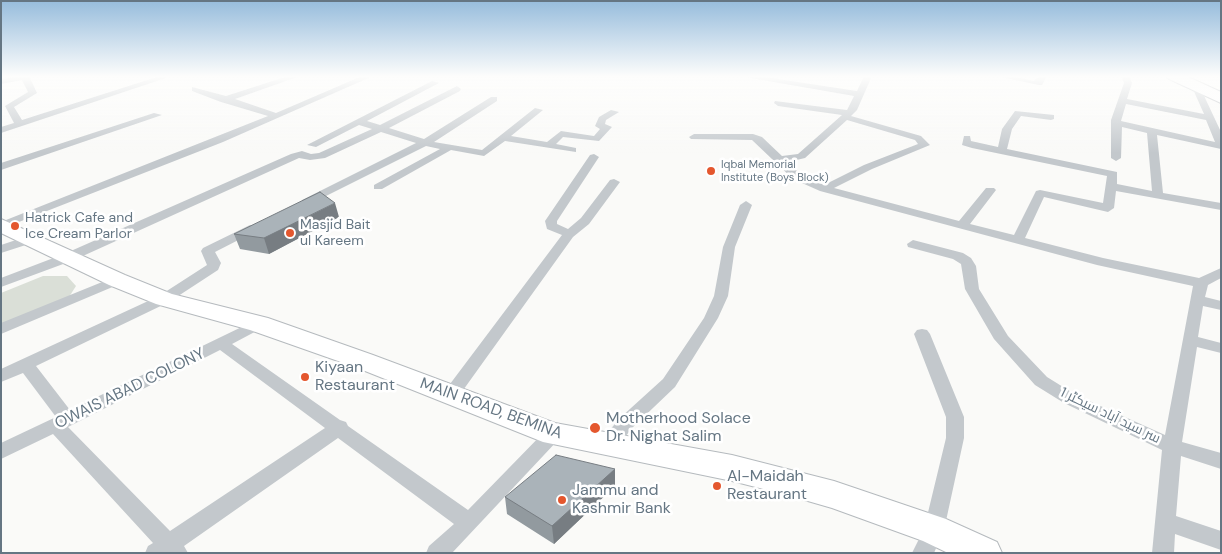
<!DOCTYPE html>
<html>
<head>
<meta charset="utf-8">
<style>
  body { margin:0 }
  #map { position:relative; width:1222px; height:554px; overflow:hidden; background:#fafaf8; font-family:"DM Sans",sans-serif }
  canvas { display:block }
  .frame { position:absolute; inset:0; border:2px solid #657683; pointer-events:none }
</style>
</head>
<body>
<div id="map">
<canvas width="1222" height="554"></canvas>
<div class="frame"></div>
</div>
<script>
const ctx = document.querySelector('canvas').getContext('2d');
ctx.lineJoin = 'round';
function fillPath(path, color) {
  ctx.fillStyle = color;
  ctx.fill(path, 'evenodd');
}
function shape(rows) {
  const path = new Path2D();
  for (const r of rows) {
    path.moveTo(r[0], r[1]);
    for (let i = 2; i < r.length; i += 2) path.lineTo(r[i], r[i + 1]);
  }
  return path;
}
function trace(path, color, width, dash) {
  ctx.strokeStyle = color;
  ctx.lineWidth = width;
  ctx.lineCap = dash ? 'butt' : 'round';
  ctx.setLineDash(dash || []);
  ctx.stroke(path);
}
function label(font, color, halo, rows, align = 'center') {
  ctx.font = font + ' "DM Sans",Cairo,sans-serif';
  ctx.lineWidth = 5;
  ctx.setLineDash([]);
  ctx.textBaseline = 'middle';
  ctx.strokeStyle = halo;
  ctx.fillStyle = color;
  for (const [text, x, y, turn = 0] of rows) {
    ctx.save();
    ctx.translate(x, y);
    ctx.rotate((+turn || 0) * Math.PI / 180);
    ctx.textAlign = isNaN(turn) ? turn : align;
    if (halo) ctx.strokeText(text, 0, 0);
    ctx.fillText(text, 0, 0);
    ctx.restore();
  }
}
fillPath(shape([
  [43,276,67,276,76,286,69,297,1,324,1,293]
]), '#dadfd7');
const primary = shape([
  [1,219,125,275,172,294,268,318,373,355,555,423,732,455,834,481,946,519,997,542,1002,553,948,553,923,541,832,508,787,495,732,481,543,442,355,367,250,330,156,304,109,285,1,233,1,219]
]);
const highway = shape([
  [1166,76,1186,76,1221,92,1221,103,1169,79,1166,76]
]);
trace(primary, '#b5babe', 2);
trace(highway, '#b4b9bd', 2);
fillPath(shape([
  [19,76,34,76,30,78,37,93,14,107,22,120,160,76,172,76,1,133,1,127,14,123,5,106,28,92,22,80,1,84,1,79,19,76],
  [288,76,300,76,235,99,276,113,362,76,373,76,223,142,1,229,1,222,268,116,221,102,192,91,192,87,226,96,288,76],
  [739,76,758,76,857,91,864,76,872,76,857,110,851,116,921,136,930,145,872,169,834,188,959,221,986,188,994,188,996,190,970,224,1014,235,1036,191,1040,190,1103,203,1107,176,972,148,962,145,964,136,970,136,971,141,998,147,1002,129,1015,111,1054,115,1054,119,1051,120,1021,116,1012,129,1007,149,1117,172,1117,184,1152,191,1147,133,1122,127,1121,158,1116,161,1111,158,1111,120,1124,83,1121,76,1129,76,1132,83,1127,99,1204,114,1192,87,1199,85,1221,132,1221,149,1157,135,1163,193,1221,203,1221,210,1116,191,1114,208,1108,212,1044,197,1025,238,1103,258,1199,278,1221,268,1221,278,1208,285,1205,297,1221,301,1221,310,1203,306,1198,337,1221,343,1221,353,1197,347,1182,442,1221,453,1221,469,1181,456,1176,516,1221,531,1221,550,1175,534,1174,553,1152,553,1162,450,1064,403,1035,385,994,339,965,289,961,264,953,259,908,247,907,244,913,240,963,253,971,258,976,266,979,289,1008,336,1047,377,1076,395,1165,435,1193,286,1097,265,820,191,793,179,752,140,691,139,689,137,694,134,753,134,762,137,782,156,798,154,842,115,778,106,774,103,775,101,847,110,854,96,739,76],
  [1126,104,1206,120,1215,142,1121,121,1126,104],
  [847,120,915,140,918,144,864,165,824,185,801,175,788,162,805,158,847,120],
  [996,76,1011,76,1034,81,1039,76,1047,76,1042,85,1039,85,996,76],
  [432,81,439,83,367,121,380,125,457,86,461,89,460,91,389,128,424,139,491,97,497,97,497,101,434,142,482,150,535,108,543,110,511,136,547,142,561,131,594,136,600,129,595,126,599,117,611,110,619,112,606,120,605,124,612,127,599,141,563,137,556,144,576,148,576,152,505,141,484,156,451,150,382,189,374,189,374,185,440,149,426,146,310,204,302,204,302,200,416,143,381,132,325,158,310,160,299,158,74,260,1,287,1,278,64,254,291,154,302,151,311,154,319,153,372,129,359,125,316,147,307,145,432,81],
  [154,113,162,115,1,170,1,163,154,113],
  [594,154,599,157,557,221,557,224,568,229,581,218,610,180,614,179,620,182,589,224,573,237,456,400,450,402,444,400,441,396,444,392,562,235,547,229,545,221,590,155,594,154],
  [746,201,752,205,735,247,728,296,718,318,675,387,632,428,616,449,609,451,602,449,600,444,602,439,620,418,663,379,704,318,714,296,723,247,740,205,746,201],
  [250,225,254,226,256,229,254,232,215,252,221,263,218,270,169,302,36,366,70,410,254,321,264,321,267,324,264,327,232,344,340,420,346,422,348,426,468,510,547,429,553,427,559,429,562,434,559,439,452,553,426,553,429,546,454,524,338,438,184,546,188,553,145,553,148,546,153,543,53,434,1,459,1,443,56,417,23,373,1,382,1,369,159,296,207,265,201,251,203,248,250,225],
  [220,350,325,428,170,531,68,427,220,350],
  [31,235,37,239,35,242,1,253,1,245,31,235],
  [117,276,124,280,122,283,1,334,1,323,117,276],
  [922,329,927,330,930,334,964,417,964,438,944,530,934,553,912,553,924,529,946,438,946,417,914,334,917,330,922,329]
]), '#c3c8cc');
fillPath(primary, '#fff');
fillPath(highway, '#fff');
fillPath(shape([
  [339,217,269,254,240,249,234,234],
  [615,469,615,486,554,544,507,514,505,497]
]), '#929a9f');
fillPath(shape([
  [335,203,339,217,269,254,264,238],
  [615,469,615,486,554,544,552,526]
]), '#777d82');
const building = shape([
  [320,192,335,203,264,238,234,234,320,192],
  [556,455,615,469,552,526,505,497,556,455]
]);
fillPath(building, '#aab3b9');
trace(building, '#777d82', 1);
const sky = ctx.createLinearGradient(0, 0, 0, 153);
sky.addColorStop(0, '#96bcdc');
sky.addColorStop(0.5, '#fdfdfc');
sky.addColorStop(1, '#fdfdfc00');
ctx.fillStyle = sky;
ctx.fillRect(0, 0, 1222, 153);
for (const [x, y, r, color] of [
  [711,171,5,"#e4572e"],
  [15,226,5,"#e4572e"],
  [290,233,5,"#e4572e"],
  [305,377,5,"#e4572e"],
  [595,428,6,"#e4572e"],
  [717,486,5,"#e4572e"],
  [562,500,5,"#e4572e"]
]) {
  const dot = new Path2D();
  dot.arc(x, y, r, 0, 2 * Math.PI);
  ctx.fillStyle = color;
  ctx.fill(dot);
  trace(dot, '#fff', 2);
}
label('11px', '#657683', '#fff', [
  ["Iqbal Memorial",721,165],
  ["Institute (Boys Block)",721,178]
], 'left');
label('14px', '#657683', '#fff', [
  ["Hatrick Cafe and",25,218],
  ["Ice Cream Parlor",25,234],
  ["Masjid Bait",300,225],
  ["ul Kareem",300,241]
], 'left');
label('14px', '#657683', '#fff', [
  ["سر سید آباد سیکٹر 1",1110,416,26]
]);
label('16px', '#657683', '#fff', [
  ["Kiyaan",315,368],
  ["Restaurant",315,386],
  ["Motherhood Solace",606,419],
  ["Dr. Nighat Salim",606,437],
  ["Al-Maidah",727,477],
  ["Restaurant",727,495],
  ["Jammu and",572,491],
  ["Kashmir Bank",572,509]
], 'left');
label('16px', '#657683', '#fff', [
  ["OWAIS ABAD COLONY",130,389,-26],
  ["MAIN ROAD, BEMINA",491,409,20]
]);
</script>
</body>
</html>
